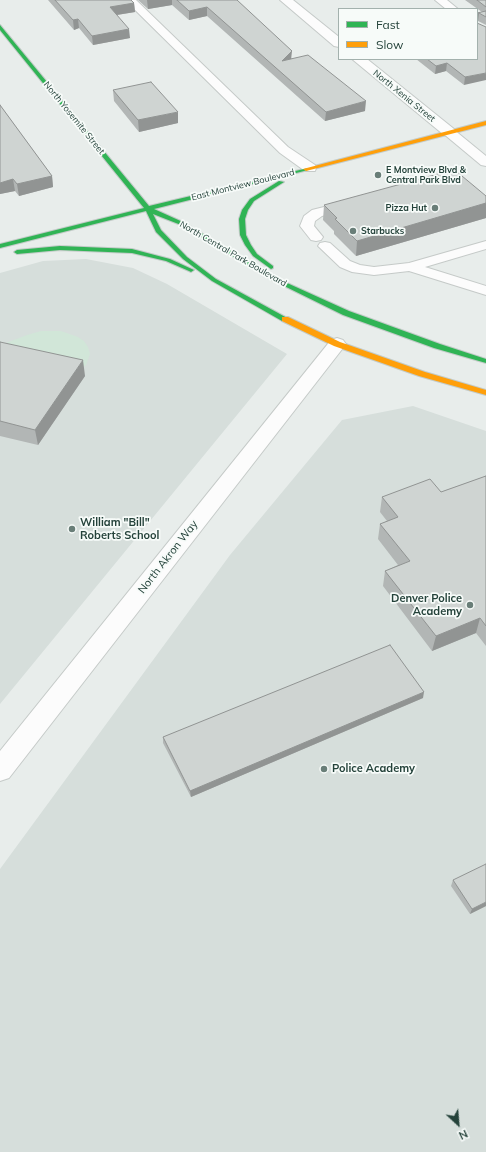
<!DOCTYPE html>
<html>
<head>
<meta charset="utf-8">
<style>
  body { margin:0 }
  #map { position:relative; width:486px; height:1152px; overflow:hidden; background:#e8edeb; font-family:Mulish,sans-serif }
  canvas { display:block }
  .legend { position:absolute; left:338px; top:8px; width:140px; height:52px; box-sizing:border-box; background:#f7fbf9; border:1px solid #a3b1ad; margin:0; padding:5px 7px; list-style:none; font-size:12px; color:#24423a }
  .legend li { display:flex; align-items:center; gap:8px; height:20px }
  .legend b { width:20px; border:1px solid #a3b1ad }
  .north { position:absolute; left:438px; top:1104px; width:40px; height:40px; -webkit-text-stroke:3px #f7fbf9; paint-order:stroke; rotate:154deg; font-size:11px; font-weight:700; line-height:16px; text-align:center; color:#24423a }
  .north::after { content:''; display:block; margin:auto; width:14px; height:18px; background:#24423a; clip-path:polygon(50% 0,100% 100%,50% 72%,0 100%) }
</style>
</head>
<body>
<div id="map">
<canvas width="486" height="1152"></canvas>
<ul class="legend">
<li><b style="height:5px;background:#30b455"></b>Fast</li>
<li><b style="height:5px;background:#ff9f0a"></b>Slow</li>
</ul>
<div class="north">N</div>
</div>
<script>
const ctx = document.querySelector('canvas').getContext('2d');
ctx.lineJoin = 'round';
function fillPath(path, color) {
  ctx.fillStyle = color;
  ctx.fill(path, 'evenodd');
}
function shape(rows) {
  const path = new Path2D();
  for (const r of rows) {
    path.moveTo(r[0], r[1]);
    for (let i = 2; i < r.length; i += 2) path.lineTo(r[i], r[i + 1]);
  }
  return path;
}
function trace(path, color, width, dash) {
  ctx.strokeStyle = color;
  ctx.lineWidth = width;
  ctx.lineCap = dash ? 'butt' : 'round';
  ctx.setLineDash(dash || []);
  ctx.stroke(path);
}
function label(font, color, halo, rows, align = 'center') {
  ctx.font = font + ' Mulish,sans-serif';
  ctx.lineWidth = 3.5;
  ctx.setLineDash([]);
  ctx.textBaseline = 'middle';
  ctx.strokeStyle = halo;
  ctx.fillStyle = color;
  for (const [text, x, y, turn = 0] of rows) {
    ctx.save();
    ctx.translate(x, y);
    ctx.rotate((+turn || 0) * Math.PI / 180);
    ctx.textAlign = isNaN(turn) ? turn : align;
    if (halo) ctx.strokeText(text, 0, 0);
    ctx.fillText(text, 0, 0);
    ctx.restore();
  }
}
fillPath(shape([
  [86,259,133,268,167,284,287,354,0,704,0,273,43,261],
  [413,406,486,431,486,1152,0,1152,0,869,230,555,342,420]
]), '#d6dedb');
fillPath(shape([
  [41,331,61,331,78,337,84,341,88,347,90,354,86,365,82,368,1,345,27,335]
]), '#d1e6d8');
const lane = shape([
  [125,0,136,0,288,147,315,165,316,168,315,171,305,171,280,153,125,0],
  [435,0,447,0,458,9,446,9,435,0],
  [449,128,453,129,486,156,486,166,481,165,445,135,443,132,445,129,449,128],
  [348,201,353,202,355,205,353,208,322,216,315,221,314,226,323,237,321,240,316,241,311,240,300,226,304,216,312,210,348,201],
  [486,241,486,249,425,267,486,286,486,295,409,271,374,275,352,272,340,267,318,246,320,243,325,242,330,243,350,261,360,265,374,267,409,263,486,241]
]);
const street = shape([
  [280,0,293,0,339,37,339,47,334,46,280,0],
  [352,59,367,59,454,129,456,132,454,135,449,136,444,135,352,59],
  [337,338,343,340,346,344,343,348,9,778,0,781,0,751,331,340,337,338]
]);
const fast = shape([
  [0,25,149,206,308,168,308,170,154,209,185,223,276,278,349,311,440,344,486,359,486,363,434,348,343,315,272,280,181,225,153,214,161,230,187,257,216,279,289,319,285,321,282,321,212,281,183,259,156,232,146,211,0,248,0,244,144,208,0,30,0,25],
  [279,181,284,182,254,201,248,210,245,219,246,235,251,245,257,254,273,266,273,268,271,269,253,256,245,245,240,235,239,219,242,210,250,199,279,181],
  [60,246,132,249,170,259,194,270,191,272,189,271,166,261,132,253,60,250,17,254,14,252,17,250,60,246]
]);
const slow = shape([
  [486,121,486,125,306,171,303,169,486,121],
  [282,317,288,317,340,342,425,372,486,390,486,395,419,376,334,346,282,321,282,317]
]);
trace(lane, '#c5cac8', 2);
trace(street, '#c5cac8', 2);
trace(fast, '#c3cbc8', 2);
trace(slow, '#c3cbc8', 2);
fillPath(lane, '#fcfcfc');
fillPath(street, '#fcfcfc');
fillPath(fast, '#30b455');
fillPath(slow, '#ff9f0a');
fillPath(shape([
  [48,0,131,0,134,3,135,12,117,15,130,38,93,45,79,28,74,30],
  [138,0,237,0,292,59,365,111,325,121,207,16,189,20,172,5,148,9],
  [465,0,486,0,486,25,478,21,477,21,477,13,482,12],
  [416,59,477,59,464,85,446,71,435,74],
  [113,90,178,123,139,132,114,101],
  [0,105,52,176,53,187,19,196,15,191,0,194],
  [486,196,486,218,356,256,334,234,334,231,323,220,324,205],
  [0,342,85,376,38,445,0,436],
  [486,476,486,646,476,633,432,651,383,586,385,571,398,565,378,539,380,524,387,521,380,512,382,497,441,492],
  [423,698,191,797,163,743,163,737],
  [453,880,486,906,470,914,451,886]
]), '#b2b6b5');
fillPath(shape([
  [147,0,172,0,172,5,148,9],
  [134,3,135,12,110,16,110,7],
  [207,7,207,16,189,20,189,11],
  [479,13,478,21,477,21,477,14],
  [78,19,79,28,74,30,73,20],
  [129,29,130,38,93,45,92,36],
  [292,51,291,60,282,61],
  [447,63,446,71,435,74,436,66],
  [486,73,486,80,464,85,465,77],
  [366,101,365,111,325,121,326,112],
  [178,112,178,123,139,132,138,120],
  [52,176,53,187,19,196,17,184],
  [13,179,15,191,0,194,0,183],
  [486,203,486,218,356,256,357,241],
  [83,360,85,376,38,445,35,430],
  [480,618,476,633,432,651,436,636],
  [424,692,423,698,191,797,190,791],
  [486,902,486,906,470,914,472,909]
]), '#919493');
const building = shape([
  [55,0,131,0,134,3,110,7,129,29,92,36,78,19,73,20,55,0],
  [177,0,237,0,292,51,282,61,308,55,366,101,326,112,207,7,189,11,177,0],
  [477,0,486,0,486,7,477,0],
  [486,11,486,17,479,13,477,14,477,13,486,11],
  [477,23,486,27,486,73,465,77,447,63,436,66,427,59,477,59,477,23],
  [151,82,178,112,138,120,113,90,151,82],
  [0,105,52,176,17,184,13,179,0,183,0,105],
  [449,171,456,171,486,196,486,203,357,241,335,219,337,218,324,205,449,171],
  [0,342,83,360,35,430,0,421,0,342],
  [486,476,486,626,480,618,436,636,385,571,410,561,380,524,398,517,382,497,430,479,441,492,486,476],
  [390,645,424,692,190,791,163,737,390,645],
  [486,864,486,902,472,909,453,880,486,864]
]);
fillPath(building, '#cfd4d2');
trace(building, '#919493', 1);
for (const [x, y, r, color] of [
  [378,175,4,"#697e78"],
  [435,208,4,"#697e78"],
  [353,231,4,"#697e78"],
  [72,529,4,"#697e78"],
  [470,605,4,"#697e78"],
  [324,769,4,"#697e78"]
]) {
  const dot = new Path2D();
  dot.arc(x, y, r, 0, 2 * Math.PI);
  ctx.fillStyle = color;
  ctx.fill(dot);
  trace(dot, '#f7fbf9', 1.5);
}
label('9px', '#24423a', '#f7fbf9', [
  ["North Xenia Street",404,96,39],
  ["North Yosemite Street",74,118,51],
  ["East Montview Boulevard",243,185,-14],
  ["North Central Park Boulevard",233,254,30]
]);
label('bold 9px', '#24423a', '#f7fbf9', [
  ["E Montview Blvd &",386,170],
  ["Central Park Blvd",386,180],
  ["Pizza Hut",427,208,"right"],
  ["Starbucks",361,231]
], 'left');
label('bold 11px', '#24423a', '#f7fbf9', [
  ["William \"Bill\"",80,523],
  ["Roberts School",80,536],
  ["Denver Police",462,599,"right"],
  ["Academy",462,612,"right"],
  ["Police Academy",332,769]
], 'left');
label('11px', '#24423a', '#f7fbf9', [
  ["North Akron Way",168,557,-52]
]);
</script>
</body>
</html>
